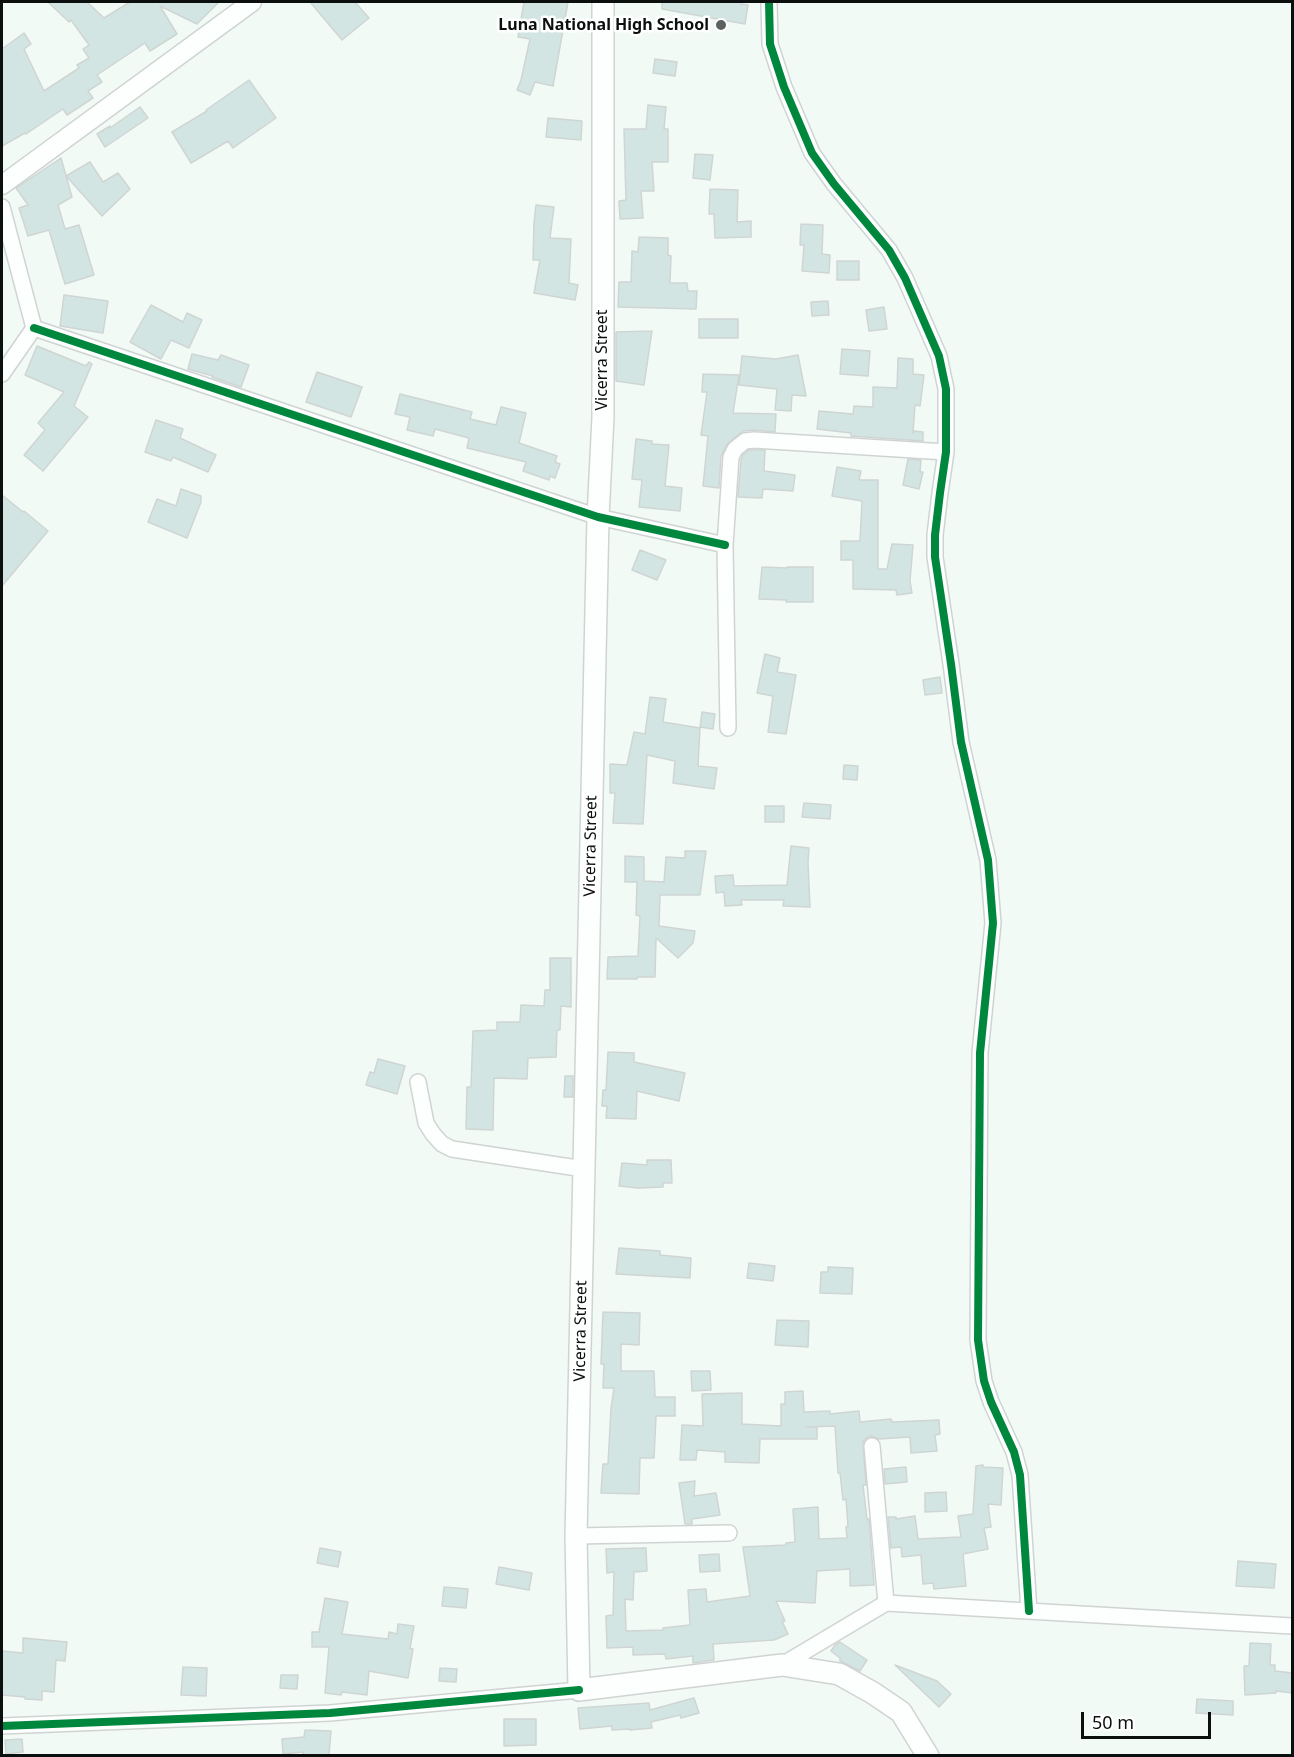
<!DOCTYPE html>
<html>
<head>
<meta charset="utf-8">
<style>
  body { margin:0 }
  #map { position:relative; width:1294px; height:1757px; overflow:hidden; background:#f2faf6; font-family:"Noto Sans",sans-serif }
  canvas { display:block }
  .frame { position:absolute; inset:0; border:3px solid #0b100e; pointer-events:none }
  .scale { position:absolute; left:1081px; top:1712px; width:130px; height:27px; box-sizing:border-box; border:3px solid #0b100e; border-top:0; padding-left:8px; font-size:18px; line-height:21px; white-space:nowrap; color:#0b100e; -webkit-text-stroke:4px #fff; paint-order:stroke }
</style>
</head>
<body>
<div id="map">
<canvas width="1294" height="1757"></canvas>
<div class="frame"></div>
<div class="scale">50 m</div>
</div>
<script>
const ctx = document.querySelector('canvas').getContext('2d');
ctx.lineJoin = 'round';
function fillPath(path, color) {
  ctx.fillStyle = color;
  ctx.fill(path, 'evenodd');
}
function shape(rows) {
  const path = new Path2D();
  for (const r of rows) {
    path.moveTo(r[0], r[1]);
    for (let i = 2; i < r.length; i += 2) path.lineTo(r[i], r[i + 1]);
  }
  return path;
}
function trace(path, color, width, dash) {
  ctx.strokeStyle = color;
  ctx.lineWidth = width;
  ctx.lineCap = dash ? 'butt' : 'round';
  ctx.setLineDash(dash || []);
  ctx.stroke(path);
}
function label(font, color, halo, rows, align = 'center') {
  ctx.font = font + ' "Noto Sans",sans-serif';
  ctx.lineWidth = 5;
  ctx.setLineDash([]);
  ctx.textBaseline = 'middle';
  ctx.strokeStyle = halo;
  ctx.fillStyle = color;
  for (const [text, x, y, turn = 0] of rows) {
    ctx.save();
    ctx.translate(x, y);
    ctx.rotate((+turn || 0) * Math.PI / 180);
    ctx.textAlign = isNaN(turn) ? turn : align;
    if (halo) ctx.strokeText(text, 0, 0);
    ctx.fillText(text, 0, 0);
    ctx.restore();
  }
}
const building = shape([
  [48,2,87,2,104,18,130,2,219,2,197,24,160,6,177,34,150,51,145,43,97,75,102,82,88,91,93,98,67,115,63,109,26,134,25,133,2,146,2,49,24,33,31,44,24,49,44,91,79,68,77,65,89,58,83,49,89,45,71,20,69,22,48,2],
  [310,2,355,2,369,18,342,40,310,2],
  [524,2,568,2,553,86,535,82,530,95,517,90,521,80,530,39,518,37,524,2],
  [662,2,741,2,741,4,748,5,745,24,662,9,662,2],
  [655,59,677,62,675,76,653,73,655,59],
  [249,80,276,118,233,148,228,141,191,163,172,132,207,111,206,110,249,80],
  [648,105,666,107,664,129,668,129,668,162,652,162,654,191,641,191,643,218,620,219,619,201,626,200,624,129,646,129,648,105],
  [140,107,148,118,105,147,97,134,110,126,110,128,140,107],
  [548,118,582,121,581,140,546,137,548,118],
  [695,154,713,155,710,180,693,178,695,154],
  [61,158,72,197,58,205,65,229,79,225,94,275,65,284,49,230,28,236,19,208,28,205,16,188,61,158],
  [90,162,103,182,118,173,130,189,102,216,66,176,90,162],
  [710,189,738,190,737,222,751,221,751,237,715,238,714,214,709,214,710,189],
  [536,205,554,207,550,238,571,239,569,283,578,285,575,300,534,293,540,260,533,260,534,223,536,205],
  [801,224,823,225,822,254,830,255,829,273,802,271,804,245,800,245,801,224],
  [639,237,668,238,668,255,671,256,670,283,687,283,688,291,697,291,696,309,618,307,619,282,631,282,632,251,638,252,639,237],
  [837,261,859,261,859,280,837,280,837,261],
  [64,295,108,301,103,333,60,326,64,295],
  [828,301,829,315,812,316,811,302,828,301],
  [151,305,183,322,187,313,202,320,189,348,171,340,161,359,130,342,151,305],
  [884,307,887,329,869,331,866,310,884,307],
  [699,319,738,319,738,338,699,338,699,319],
  [652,331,644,385,616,381,616,332,652,331],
  [37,346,86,366,89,362,92,364,74,406,88,417,43,471,24,455,45,430,38,423,64,392,25,375,37,346],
  [842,349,870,351,868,376,840,374,842,349],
  [192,354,218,360,221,355,249,365,241,387,212,377,213,376,188,369,192,354],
  [798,355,806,396,792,395,791,411,775,410,777,389,739,385,742,356,776,359,798,355],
  [898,358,913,359,913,374,924,375,920,406,915,405,913,433,914,431,923,432,923,441,851,436,851,433,817,429,819,411,853,414,854,406,873,407,873,387,897,388,898,358],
  [317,372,362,387,351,417,306,402,317,372],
  [703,374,739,375,733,413,776,414,775,432,754,430,743,431,727,444,721,456,719,488,703,486,708,436,701,435,707,392,702,392,703,374],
  [400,394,472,412,470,419,496,425,501,407,526,413,519,443,557,456,555,462,560,464,555,478,550,476,549,480,523,471,526,462,467,448,469,438,435,429,433,436,407,430,410,417,395,414,400,394],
  [156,420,183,429,180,438,216,455,208,472,173,457,171,461,145,452,156,420],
  [636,439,652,441,652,444,669,445,665,486,682,488,680,511,639,507,642,480,632,479,636,439],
  [749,450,765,450,764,471,795,475,793,491,763,489,762,498,738,497,741,460,743,455,749,450],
  [908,459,921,460,920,472,923,472,919,489,903,485,908,459],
  [837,467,861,471,859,480,878,480,878,569,887,569,892,544,913,545,910,581,912,593,897,595,896,590,853,589,853,560,841,560,841,541,860,541,862,501,832,496,837,467],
  [181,489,201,496,201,502,187,538,148,522,157,499,176,506,181,489],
  [2,495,23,512,24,511,48,531,2,586,2,495],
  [640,550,666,560,657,580,632,570,640,550],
  [762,567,787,568,787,567,813,567,813,602,786,602,787,600,759,599,762,567],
  [765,654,780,658,777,672,796,675,786,734,768,732,773,696,757,693,765,654],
  [940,677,942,693,925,695,923,680,940,677],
  [650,697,666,699,663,722,700,728,698,766,717,768,714,789,673,783,675,761,647,755,643,824,613,823,615,793,610,793,610,764,627,765,634,732,645,734,650,697],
  [702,712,715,714,713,729,700,727,702,712],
  [844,765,858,766,857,780,843,779,844,765],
  [804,803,831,805,830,819,802,817,804,803],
  [765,806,784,806,784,822,765,822,765,806],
  [791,846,809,848,808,862,810,907,783,906,784,900,741,900,742,905,725,906,724,892,716,893,715,876,733,875,734,886,787,885,791,846],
  [685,851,706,851,700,895,660,895,659,926,695,931,693,943,678,958,656,938,655,977,637,977,637,979,607,979,608,957,638,956,640,916,636,915,637,882,625,882,625,856,644,857,644,881,664,882,666,857,685,858,685,851],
  [550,958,571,958,571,1007,561,1006,560,1030,557,1030,556,1057,528,1058,527,1079,494,1078,493,1130,466,1129,467,1087,471,1087,473,1031,497,1030,497,1022,520,1022,521,1005,544,1006,545,990,550,990,550,958],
  [608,1052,634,1053,634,1062,685,1073,679,1101,637,1091,636,1119,606,1118,607,1106,602,1106,603,1090,606,1090,608,1052],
  [378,1059,405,1066,397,1094,366,1085,370,1072,374,1073,378,1059],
  [565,1076,573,1076,573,1097,564,1097,565,1076],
  [647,1160,671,1160,672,1183,663,1183,663,1187,638,1188,619,1186,622,1163,647,1165,647,1160],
  [619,1248,660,1251,660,1255,691,1258,690,1278,616,1274,619,1248],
  [749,1263,775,1266,773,1281,747,1278,749,1263],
  [828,1267,853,1268,852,1294,820,1293,821,1272,828,1272,828,1267],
  [603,1312,640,1313,639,1345,621,1344,621,1371,654,1371,655,1397,675,1397,675,1416,656,1416,654,1458,640,1458,639,1494,601,1493,603,1464,608,1464,611,1408,614,1388,603,1388,604,1364,601,1364,603,1312],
  [777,1320,809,1321,808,1347,775,1345,777,1320],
  [691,1371,710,1371,711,1390,692,1391,691,1371],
  [803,1391,804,1412,830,1411,830,1414,859,1411,860,1422,891,1419,892,1422,939,1420,940,1434,935,1435,937,1451,911,1453,910,1437,879,1439,871,1436,866,1438,863,1442,866,1485,863,1485,867,1520,869,1519,874,1585,850,1586,850,1569,817,1571,815,1603,776,1601,785,1621,782,1621,788,1634,774,1640,713,1644,714,1660,693,1663,693,1656,666,1659,665,1654,633,1655,633,1647,607,1648,606,1616,613,1615,614,1572,607,1573,606,1549,646,1548,647,1571,634,1572,633,1600,625,1599,626,1631,663,1630,663,1628,690,1625,688,1590,706,1589,707,1602,750,1596,743,1547,786,1545,786,1543,795,1542,793,1509,818,1507,819,1539,847,1538,846,1527,848,1526,846,1499,843,1500,840,1473,838,1473,835,1426,806,1427,817,1427,817,1439,760,1439,759,1463,725,1462,725,1452,697,1450,696,1460,680,1460,682,1425,703,1426,702,1394,742,1393,742,1424,781,1426,781,1404,785,1404,785,1392,803,1391],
  [983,1465,983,1467,1003,1468,1001,1505,988,1504,991,1527,984,1528,988,1549,963,1554,966,1586,934,1589,933,1583,923,1584,921,1555,902,1557,901,1547,891,1548,888,1517,896,1517,896,1519,915,1516,918,1539,961,1537,958,1516,973,1514,976,1466,983,1465],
  [906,1467,907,1482,885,1484,884,1469,906,1467],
  [695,1481,694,1496,716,1493,720,1515,692,1519,692,1524,685,1524,679,1483,695,1481],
  [946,1492,947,1511,925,1512,925,1493,946,1492],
  [320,1548,341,1552,338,1567,317,1563,320,1548],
  [719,1554,720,1571,700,1572,699,1555,719,1554],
  [1238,1561,1276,1564,1274,1588,1236,1586,1238,1561],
  [499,1567,532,1573,529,1590,496,1584,499,1567],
  [444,1587,468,1589,466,1608,442,1606,444,1587],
  [325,1598,348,1602,342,1634,388,1639,389,1632,397,1634,398,1624,414,1626,410,1648,413,1649,408,1678,369,1671,367,1695,342,1692,341,1695,325,1693,329,1647,312,1647,312,1632,319,1632,325,1598],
  [23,1638,67,1642,65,1661,56,1660,54,1692,42,1691,42,1700,25,1699,25,1697,2,1695,2,1651,23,1653,23,1638],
  [840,1642,867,1660,860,1671,840,1661,840,1658,831,1651,835,1645,840,1642],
  [1250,1643,1271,1644,1270,1665,1275,1665,1275,1671,1293,1673,1293,1693,1276,1691,1276,1693,1245,1695,1244,1666,1249,1666,1250,1643],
  [895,1665,937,1681,951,1694,939,1707,895,1665],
  [183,1667,207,1668,206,1696,181,1695,183,1667],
  [440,1668,457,1669,456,1682,439,1681,440,1668],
  [281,1675,298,1675,297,1689,280,1688,281,1675],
  [694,1698,699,1713,681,1718,680,1715,651,1722,652,1728,630,1730,630,1729,612,1730,612,1726,580,1729,578,1708,649,1703,650,1710,694,1698],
  [1197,1699,1233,1701,1233,1715,1196,1713,1197,1699],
  [504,1719,536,1719,536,1745,504,1746,504,1719],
  [305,1730,331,1731,329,1755,303,1755,303,1752,283,1754,282,1739,304,1737,305,1730],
  [22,1739,23,1752,6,1754,5,1740,22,1739]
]);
fillPath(building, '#d3e5e2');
trace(building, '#cfd5d3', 1.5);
const minor = shape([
  [769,2,770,44,784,87,812,153,834,184,889,250,905,278,939,356,946,389,946,452,940,493,935,535,935,557,951,664,961,742,988,860,993,923,980,1053,978,1340,984,1381,991,1402,1014,1452,1020,1475,1029,1611],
  [2,207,34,328,2,374],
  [34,328,598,517,725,545],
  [728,728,725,545,731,457,735,449,745,441,754,440,946,452],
  [418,1082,426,1123,433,1134,442,1144,452,1149,584,1169],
  [872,1446,886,1603],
  [576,1536,729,1533],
  [782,1665,886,1603,1292,1626],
  [2,1726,330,1713,579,1690]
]);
const tertiary = shape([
  [2,185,252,2]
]);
const secondary = shape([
  [603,2,603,417,598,517,576,1536,579,1690,782,1665,839,1674,873,1693,901,1712,928,1756]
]);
trace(minor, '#cfd4d2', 18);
trace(tertiary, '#cfd4d2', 21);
trace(secondary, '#cfd4d2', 24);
trace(minor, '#fdfefe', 15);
trace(tertiary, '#fdfefe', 18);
trace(secondary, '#fdfefe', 21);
trace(shape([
  [769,2,770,44,784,87,812,153,834,184,889,250,905,278,939,356,946,389,946,452,940,493,935,535,935,557,951,664,961,742,988,860,993,923,980,1053,978,1340,984,1381,991,1402,1014,1452,1020,1475,1029,1611],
  [34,328,598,517,725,545],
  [2,1726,330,1713,579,1690]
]), '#00873e', 8);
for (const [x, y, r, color] of [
  [721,25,6,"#5c625f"]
]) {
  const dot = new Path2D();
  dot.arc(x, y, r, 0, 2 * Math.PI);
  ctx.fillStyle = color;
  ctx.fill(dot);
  trace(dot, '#fff', 2);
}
label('bold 16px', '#0b100e', '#fff', [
  ["Luna National High School",709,25]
], 'right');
label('16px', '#0b100e', '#fff', [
  ["Vicerra Street",602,360,-90],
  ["Vicerra Street",591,846,-89],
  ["Vicerra Street",581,1331,-89]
]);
</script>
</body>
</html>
